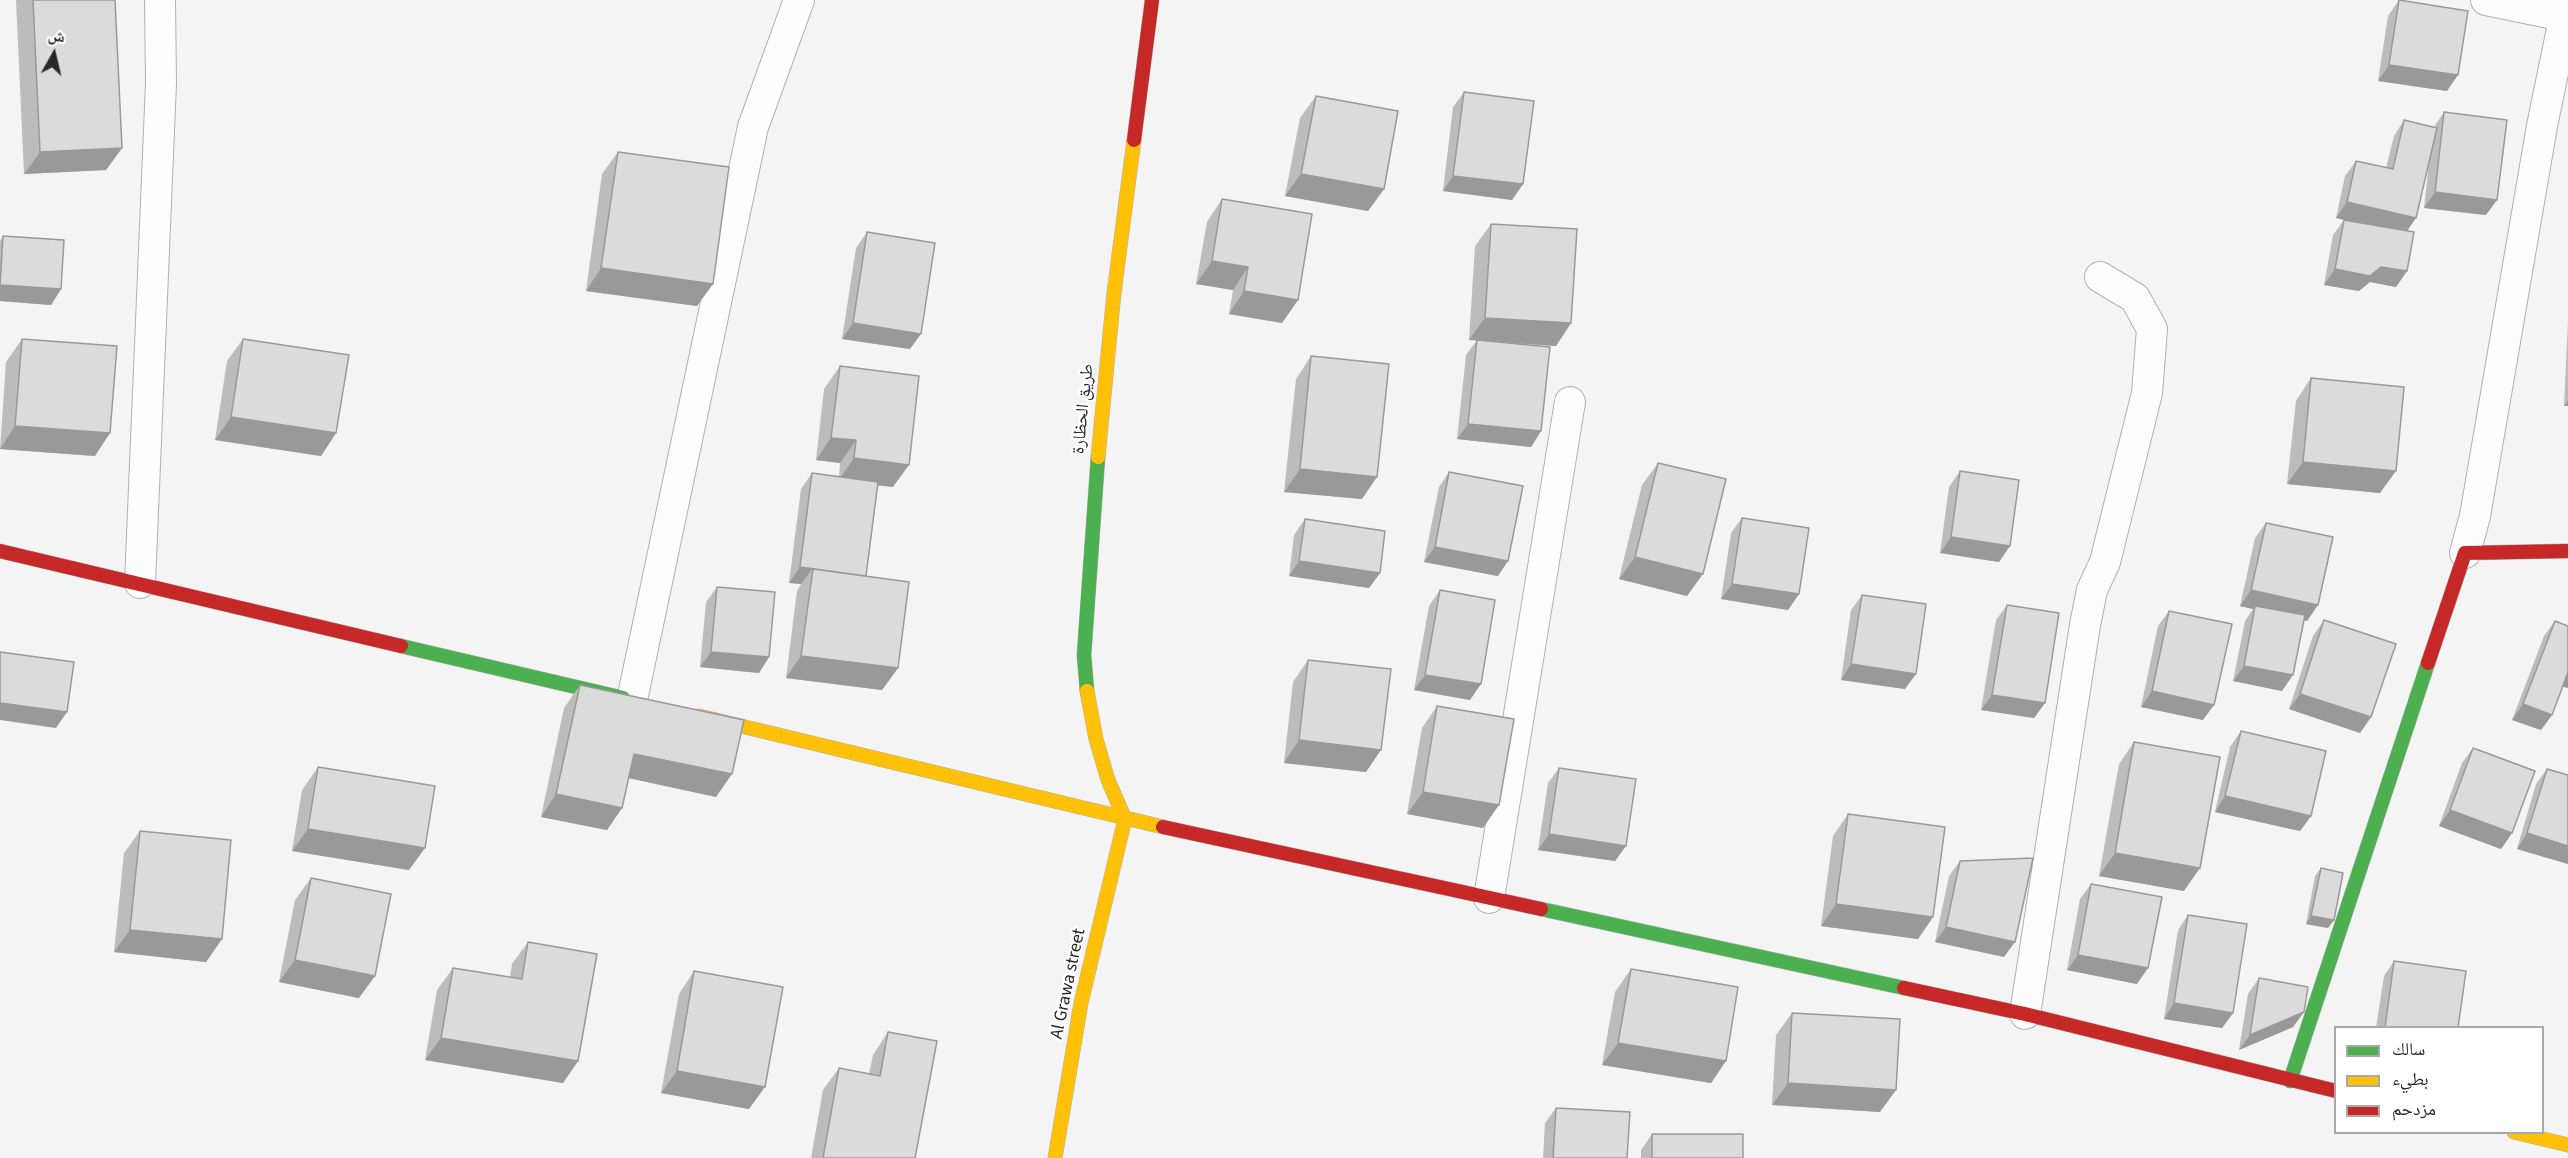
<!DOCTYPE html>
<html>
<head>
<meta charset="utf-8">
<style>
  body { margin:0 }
  #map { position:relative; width:2568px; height:1158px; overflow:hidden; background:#f4f4f4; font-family:"Source Sans 3","Noto Naskh Arabic",sans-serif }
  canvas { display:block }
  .legend { position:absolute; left:2334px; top:1026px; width:210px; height:108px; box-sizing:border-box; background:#fff; border:2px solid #a9a9a9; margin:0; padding:8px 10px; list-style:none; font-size:18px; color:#272827 }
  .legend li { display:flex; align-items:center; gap:12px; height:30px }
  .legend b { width:30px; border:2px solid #a9a9a9 }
  .north { position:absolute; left:24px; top:24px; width:60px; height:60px; -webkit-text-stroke:4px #fff; paint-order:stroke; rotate:8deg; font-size:16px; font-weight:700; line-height:24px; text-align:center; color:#272827 }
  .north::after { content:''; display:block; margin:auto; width:21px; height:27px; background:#272827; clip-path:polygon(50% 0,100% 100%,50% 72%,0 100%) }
</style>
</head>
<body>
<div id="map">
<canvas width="2568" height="1158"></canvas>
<ul class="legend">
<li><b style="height:8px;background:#4caf50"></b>سالك</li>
<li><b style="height:8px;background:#ffc107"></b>بطيء</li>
<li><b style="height:8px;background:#c62828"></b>مزدحم</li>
</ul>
<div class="north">ش</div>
</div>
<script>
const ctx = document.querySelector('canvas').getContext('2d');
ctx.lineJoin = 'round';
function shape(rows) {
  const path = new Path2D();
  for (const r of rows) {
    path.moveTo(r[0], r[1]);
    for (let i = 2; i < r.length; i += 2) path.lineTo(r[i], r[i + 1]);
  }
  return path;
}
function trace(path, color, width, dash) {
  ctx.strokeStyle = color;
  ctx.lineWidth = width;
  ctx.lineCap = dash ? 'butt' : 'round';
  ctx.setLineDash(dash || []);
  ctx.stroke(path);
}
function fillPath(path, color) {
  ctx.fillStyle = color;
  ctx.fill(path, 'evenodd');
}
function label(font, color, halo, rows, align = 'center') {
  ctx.font = font + ' "Source Sans 3","Noto Naskh Arabic",sans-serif';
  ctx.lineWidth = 4.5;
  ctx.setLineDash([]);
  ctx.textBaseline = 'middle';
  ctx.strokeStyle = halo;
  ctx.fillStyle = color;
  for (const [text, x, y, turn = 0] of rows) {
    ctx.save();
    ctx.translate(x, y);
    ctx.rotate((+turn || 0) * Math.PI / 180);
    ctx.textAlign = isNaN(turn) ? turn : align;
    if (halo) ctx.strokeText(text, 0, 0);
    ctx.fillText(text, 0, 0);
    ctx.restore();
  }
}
const street = shape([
  [2486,0,2564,16],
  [2465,553,2475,516,2542,126,2568,0],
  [140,583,161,83,160,0],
  [632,700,753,127,799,0],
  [1489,898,1570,402],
  [2025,1014,2085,625,2092,590,2105,562,2147,393,2152,329,2135,298,2100,277]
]);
const fast = shape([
  [401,646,623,698],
  [1087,691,1084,655,1098,457],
  [1541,909,1904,988],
  [2290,1081,2428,663]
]);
const slow = shape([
  [1098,457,1114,293,1134,140],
  [699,716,1163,827],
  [2514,1132,2568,1145],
  [1055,1158,1081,1003,1125,819,1108,780,1096,739,1087,691]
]);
const jam = shape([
  [1134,140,1152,0],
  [0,551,401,646],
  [2428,663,2465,553,2568,551],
  [1163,827,1541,909],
  [1904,988,2025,1014,2336,1091]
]);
trace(street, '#b0b0b0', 32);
trace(fast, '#b0b0b0', 15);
trace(slow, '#b0b0b0', 15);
trace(jam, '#b0b0b0', 15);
trace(street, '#fdfdfd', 30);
trace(fast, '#4caf50', 14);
trace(slow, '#ffc107', 14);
trace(jam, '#c62828', 14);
fillPath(shape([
  [16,0,115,0,122,148,106,170,24,174],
  [2399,0,2447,91,2378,81,2388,16],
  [1464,92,1523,184,1512,200,1443,191,1453,107],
  [1316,96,1384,189,1368,211,1285,196,1300,118],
  [2444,112,2486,215,2424,208,2429,162,2407,231,2407,271,2396,287,2370,282,2359,291,2324,285,2333,235,2344,220,2349,221,2336,218,2345,176,2356,161,2386,168,2394,136,2404,120,2434,127],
  [618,152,697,306,586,291,602,174],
  [1222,199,1298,300,1282,323,1229,314,1233,290,1196,284,1207,222],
  [1491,224,1571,323,1556,346,1501,342,1541,431,1531,447,1457,439,1466,355,1477,340,1469,340,1475,246],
  [867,232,910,349,842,339,856,248],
  [3,236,61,289,51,305,0,301,0,241],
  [2568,321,2568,406,2564,406],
  [22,339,95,456,0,449,6,362],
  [243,339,336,433,321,456,215,440,227,361],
  [1311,356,1362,499,1284,492,1296,379],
  [840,366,893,487,878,485,866,576,898,668,882,690,786,678,797,591,801,584,789,583,801,489,812,473,839,477,840,463,816,460,824,389],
  [2311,378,2380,493,2287,484,2296,401],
  [1658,463,1687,596,1619,579,1642,485],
  [1960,471,1999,562,1940,553,1949,487],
  [1449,472,1498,576,1424,562,1439,487],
  [1742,518,1799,594,1788,610,1721,599,1731,533],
  [1305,519,1380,573,1369,588,1289,576,1294,535],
  [2266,523,2318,605,2307,621,2304,620,2282,691,2233,681,2245,621,2253,609,2240,606,2255,538],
  [717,587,769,657,759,673,700,667,706,602],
  [1440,590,1470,700,1414,690,1429,606],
  [1862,595,1905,689,1841,680,1851,610],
  [2007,605,2045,703,2034,718,1981,710,1996,620],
  [2169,611,2203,720,2141,707,2158,626],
  [2324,620,2371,717,2360,733,2289,709,2313,636],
  [2555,621,2568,626,2568,688,2563,687,2552,715,2541,730,2512,720,2544,636],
  [1308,660,1366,772,1284,763,1293,682],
  [580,685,716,797,629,778,622,808,607,830,541,817,564,708],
  [1437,706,1483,828,1407,814,1422,728],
  [2241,731,2311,816,2300,831,2215,812,2230,747],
  [2134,742,2184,891,2099,876,2119,764],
  [2473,748,2512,833,2501,849,2439,826,2462,763],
  [318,767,409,870,292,851,302,790],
  [1559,768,1626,846,1615,861,1538,850,1548,783],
  [2547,769,2568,775,2568,864,2517,849,2536,784],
  [1848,814,1933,917,1918,939,1821,926,1833,836],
  [140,831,222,939,206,962,114,952,124,853],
  [1960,861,2004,957,1935,942,1949,876],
  [2321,868,2334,920,2328,928,2306,924,2315,876],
  [311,878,359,998,279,982,295,900],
  [2091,884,2137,984,2067,970,2080,899],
  [2188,915,2233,1013,2222,1028,2164,1019,2178,930],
  [528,942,578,1061,563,1083,425,1060,437,990,453,968,510,977,512,964],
  [2394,961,2458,1028,2376,1028,2384,976],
  [1631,969,1726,1061,1711,1083,1602,1065,1615,992],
  [694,971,749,1109,661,1093,679,994],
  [2259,978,2304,1012,2293,1027,2239,1050,2248,994],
  [1792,1013,1880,1112,1772,1105,1776,1035],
  [888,1032,915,1158,811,1158,823,1090,839,1068,869,1074,873,1055],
  [1556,1108,1627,1158,1543,1158,1545,1123],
  [1652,1134,1743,1158,1641,1158,1641,1150]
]), '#bbbcbb');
fillPath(shape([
  [2389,65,2458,75,2447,91,2378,81],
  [122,148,106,170,24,174,40,152],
  [1301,174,1384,189,1368,211,1285,196],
  [1453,176,1523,184,1512,200,1443,191],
  [2435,192,2497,200,2486,215,2424,208],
  [2347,202,2416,218,2405,234,2336,218],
  [1212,261,1248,267,1233,290,1196,284],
  [2381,267,2407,271,2396,287,2370,282,2359,291,2324,285,2335,269],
  [601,268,713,284,697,306,586,291],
  [0,285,61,289,51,305,0,301],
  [1244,291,1298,300,1282,323,1229,314],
  [1485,318,1571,323,1556,346,1469,340],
  [853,323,921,334,910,349,842,339],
  [2568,400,2568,406,2564,406],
  [231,417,336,433,321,456,215,440],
  [1468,424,1541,431,1531,447,1457,439],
  [15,426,110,433,95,456,0,449],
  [831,438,856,440,840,463,816,460],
  [854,458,909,465,893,487,838,481],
  [2303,462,2396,471,2380,493,2287,484],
  [1300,469,1377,477,1362,499,1284,492],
  [1951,537,2010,546,1999,562,1940,553],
  [1435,547,1508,561,1498,576,1424,562],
  [1635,557,1703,574,1687,596,1619,579],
  [1299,561,1380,573,1369,588,1289,576],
  [800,567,812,569,801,584,789,583],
  [1732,584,1799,594,1788,610,1721,599],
  [2251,590,2318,605,2307,621,2255,609,2255,606,2253,609,2240,606],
  [711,652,769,657,759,673,700,667],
  [801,656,898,668,882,690,786,678],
  [1851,664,1916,674,1905,689,1841,680],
  [2244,666,2293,675,2282,691,2233,681],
  [2568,671,2568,688,2558,685],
  [1425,675,1481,684,1470,700,1414,690],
  [2152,691,2214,705,2203,720,2141,707],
  [2300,694,2371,717,2360,733,2289,709],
  [1992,695,2045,703,2034,718,1981,710],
  [0,703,67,712,56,728,0,720],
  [2523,704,2552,715,2541,730,2512,720],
  [1299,740,1381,750,1366,772,1284,763],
  [634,754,732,774,716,797,619,776],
  [1423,792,1499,805,1483,828,1407,814],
  [556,794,622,808,607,830,541,817],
  [2225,796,2311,816,2300,831,2215,812],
  [2450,810,2512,833,2501,849,2439,826],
  [308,829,425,848,409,870,292,851],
  [2527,833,2568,846,2568,864,2517,849],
  [1549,834,1626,846,1615,861,1538,850],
  [2115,853,2200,868,2184,891,2099,876],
  [1836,904,1933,917,1918,939,1821,926],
  [2311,916,2334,920,2328,928,2306,924],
  [1946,927,2015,942,2004,957,1935,942],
  [130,930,222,939,206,962,114,952],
  [2078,955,2148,968,2137,984,2067,970],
  [295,960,375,976,359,998,279,982],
  [2174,1003,2233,1013,2222,1028,2164,1019],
  [2304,1012,2293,1027,2239,1050,2250,1035],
  [441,1038,578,1061,563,1083,425,1060],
  [1618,1043,1726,1061,1711,1083,1602,1065],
  [677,1071,765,1087,749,1109,661,1093],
  [1788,1083,1896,1090,1880,1112,1772,1105]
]), '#999');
const building = shape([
  [33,0,115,0,122,148,40,152,33,0],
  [2399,0,2468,11,2458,75,2389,65,2399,0],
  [1464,92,1534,101,1523,184,1453,176,1464,92],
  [1316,96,1398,111,1384,189,1301,174,1316,96],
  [2444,112,2507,120,2497,200,2435,192,2444,112],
  [2404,120,2437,128,2416,218,2347,202,2356,161,2393,169,2404,120],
  [618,152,729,167,713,284,601,268,618,152],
  [1222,199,1312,214,1298,300,1244,291,1248,267,1212,261,1222,199],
  [2344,220,2414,232,2407,271,2381,267,2370,276,2335,269,2344,220],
  [1491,224,1577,229,1571,323,1485,318,1491,224],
  [867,232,935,243,921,334,853,323,867,232],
  [3,236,64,240,61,289,0,285,3,236],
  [22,339,117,346,110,433,15,426,22,339],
  [243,339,349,355,336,433,231,417,243,339],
  [1477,340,1550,347,1541,431,1468,424,1477,340],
  [1311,356,1389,364,1377,477,1300,469,1311,356],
  [840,366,919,376,909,465,854,458,856,440,831,438,840,366],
  [2311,378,2404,387,2396,471,2303,462,2311,378],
  [1658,463,1726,479,1703,574,1635,557,1658,463],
  [1960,471,2019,480,2010,546,1951,537,1960,471],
  [1449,472,1523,486,1508,561,1435,547,1449,472],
  [812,473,878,482,866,576,800,567,812,473],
  [1742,518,1809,528,1799,594,1732,584,1742,518],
  [1305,519,1385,531,1380,573,1299,561,1305,519],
  [2266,523,2333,537,2318,605,2251,590,2266,523],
  [813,569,909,582,898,668,801,656,813,569],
  [717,587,775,592,769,657,711,652,717,587],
  [1440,590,1495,600,1481,684,1425,675,1440,590],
  [1862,595,1926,604,1916,674,1851,664,1862,595],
  [2007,605,2059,613,2045,703,1992,695,2007,605],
  [2255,606,2305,615,2293,675,2244,666,2255,606],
  [2169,611,2232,624,2214,705,2152,691,2169,611],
  [2324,620,2396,644,2371,717,2300,694,2324,620],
  [2555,621,2568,626,2568,672,2552,715,2523,704,2555,621],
  [0,652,74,662,67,712,0,703,0,652],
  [1308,660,1391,669,1381,750,1299,740,1308,660],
  [580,685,744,720,732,774,634,754,622,808,556,794,580,685],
  [1437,706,1514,719,1499,805,1423,792,1437,706],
  [2241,731,2326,751,2311,816,2225,796,2241,731],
  [2134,742,2220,757,2200,868,2115,853,2134,742],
  [2473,748,2535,771,2512,833,2450,810,2473,748],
  [318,767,435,786,425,848,308,829,318,767],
  [1559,768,1636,779,1626,846,1549,834,1559,768],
  [2547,769,2568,775,2568,846,2527,833,2547,769],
  [1848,814,1945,827,1933,917,1836,904,1848,814],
  [140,831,231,840,222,939,130,930,140,831],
  [2033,858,2015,942,1946,927,1960,861,2033,858],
  [2321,868,2343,873,2334,920,2311,916,2321,868],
  [311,878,391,894,375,976,295,960,311,878],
  [2091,884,2162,897,2148,968,2078,955,2091,884],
  [2188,915,2247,924,2233,1013,2174,1003,2188,915],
  [528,942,597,954,578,1061,441,1038,453,968,522,979,528,942],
  [2394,961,2466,971,2458,1028,2385,1028,2394,961],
  [1631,969,1738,987,1726,1061,1618,1043,1631,969],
  [694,971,783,987,765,1087,677,1071,694,971],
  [2259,978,2308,987,2304,1012,2250,1035,2259,978],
  [1792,1013,1900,1019,1896,1090,1788,1083,1792,1013],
  [888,1032,937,1041,915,1158,823,1158,839,1068,880,1076,888,1032],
  [1556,1108,1630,1112,1627,1158,1553,1158,1556,1108],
  [1652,1134,1743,1134,1743,1158,1652,1158,1652,1134]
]);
fillPath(building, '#dadbda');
trace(building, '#999', 1.5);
label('18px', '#272827', '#fff', [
  ["طريق الحظارة",1084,409,-84],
  ["Al Grawa street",1069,984,-78]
]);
</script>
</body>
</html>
